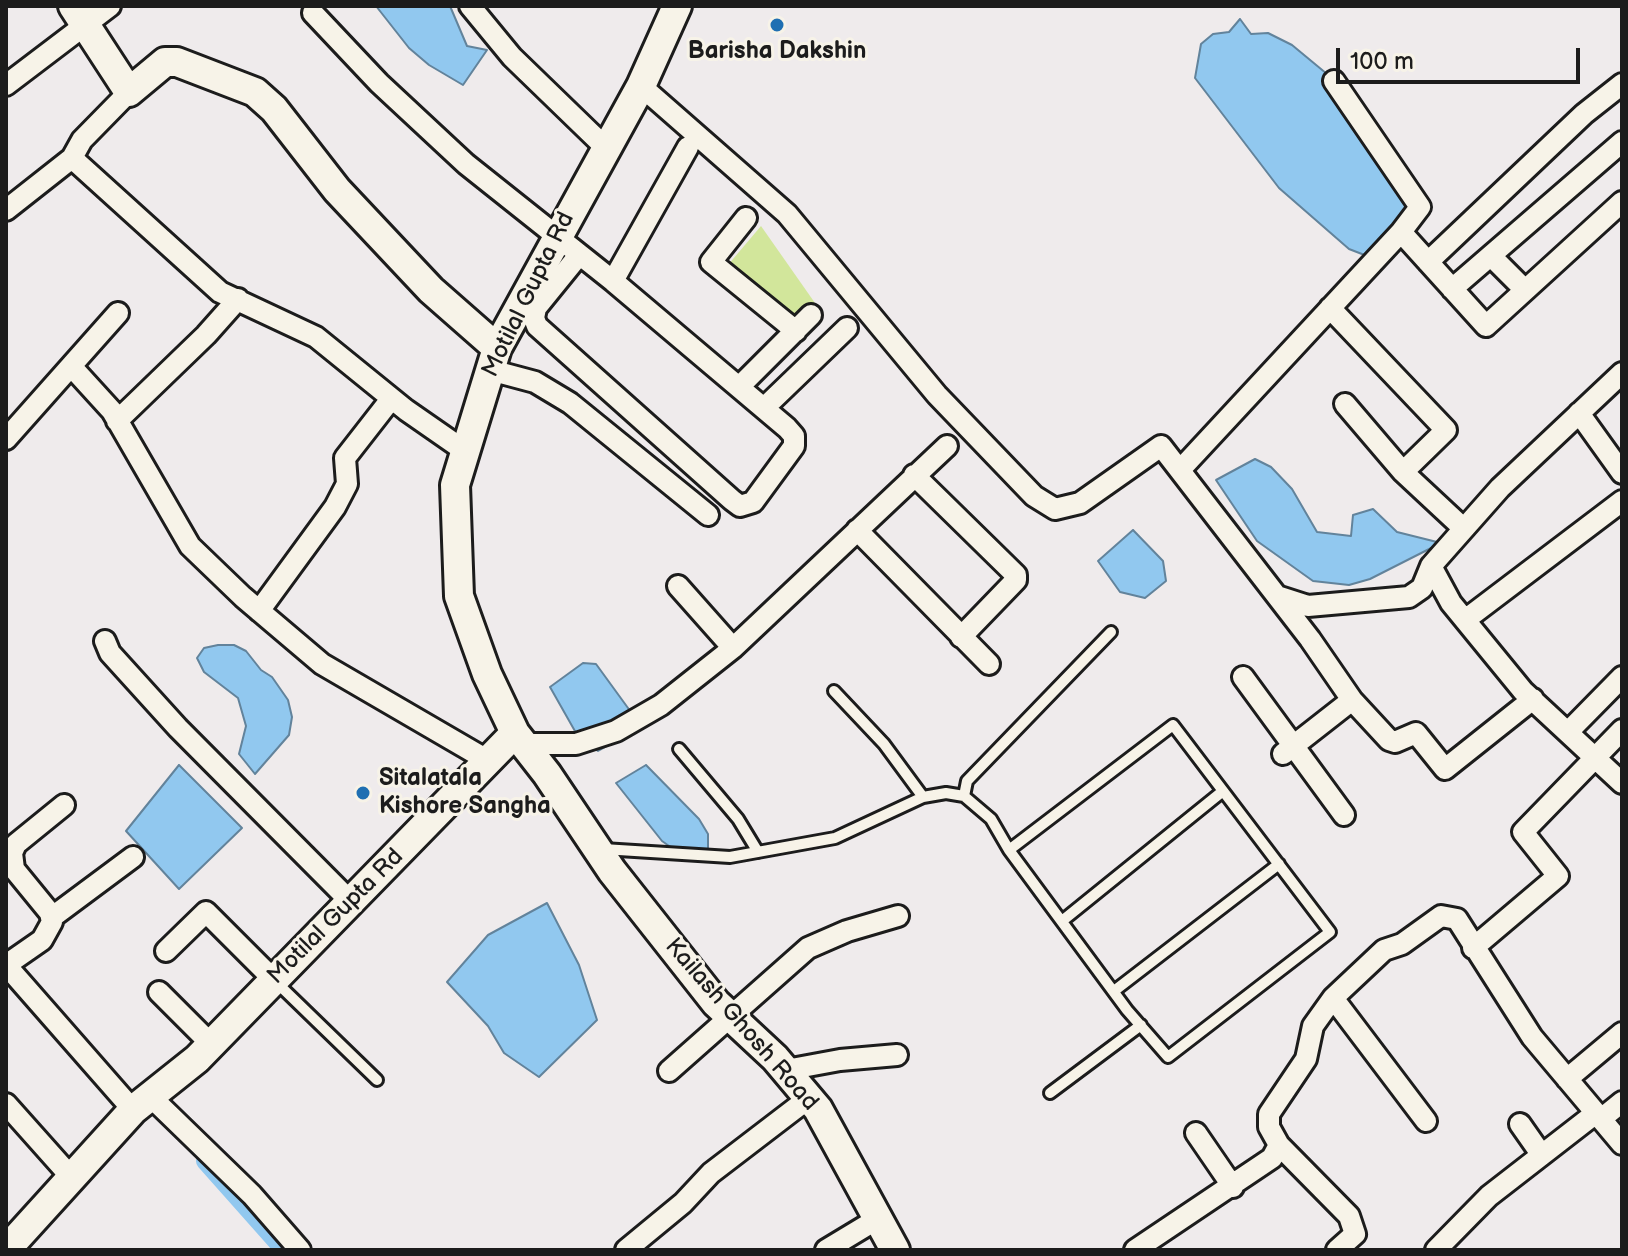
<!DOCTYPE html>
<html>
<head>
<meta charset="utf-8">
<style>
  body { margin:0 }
  #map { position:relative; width:1628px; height:1256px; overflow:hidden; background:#efebec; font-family:"Balsamiq Sans",sans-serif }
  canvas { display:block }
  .frame { position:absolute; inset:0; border:8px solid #1c1c1c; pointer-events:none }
  .scale { position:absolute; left:1336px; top:48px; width:244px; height:36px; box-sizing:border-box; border:4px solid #1c1c1c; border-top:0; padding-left:10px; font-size:24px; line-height:28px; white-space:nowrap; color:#1c1c1c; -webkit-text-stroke:6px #f7f3e8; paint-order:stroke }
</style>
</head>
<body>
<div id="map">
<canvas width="1628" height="1256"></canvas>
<div class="frame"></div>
<div class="scale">100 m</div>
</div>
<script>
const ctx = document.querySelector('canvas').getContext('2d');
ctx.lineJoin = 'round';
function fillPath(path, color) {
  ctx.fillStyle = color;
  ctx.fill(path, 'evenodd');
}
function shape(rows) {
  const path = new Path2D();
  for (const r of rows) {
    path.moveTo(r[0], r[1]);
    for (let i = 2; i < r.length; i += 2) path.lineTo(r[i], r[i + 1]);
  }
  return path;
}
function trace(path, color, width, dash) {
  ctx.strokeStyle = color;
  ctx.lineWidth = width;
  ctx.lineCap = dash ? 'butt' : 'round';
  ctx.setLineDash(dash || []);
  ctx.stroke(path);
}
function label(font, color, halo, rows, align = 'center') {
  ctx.font = font + ' "Balsamiq Sans",sans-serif';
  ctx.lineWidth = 6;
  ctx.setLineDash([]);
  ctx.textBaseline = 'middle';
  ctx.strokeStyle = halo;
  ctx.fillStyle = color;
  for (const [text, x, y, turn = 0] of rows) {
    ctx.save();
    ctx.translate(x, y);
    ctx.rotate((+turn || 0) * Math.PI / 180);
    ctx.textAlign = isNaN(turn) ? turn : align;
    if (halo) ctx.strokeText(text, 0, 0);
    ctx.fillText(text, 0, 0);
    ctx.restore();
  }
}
fillPath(shape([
  [761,226,822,313,792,336,722,272]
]), '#d2e69b');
const water = shape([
  [376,6,450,6,467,46,487,50,463,85,429,65,409,48,376,6],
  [1240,19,1251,34,1268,33,1292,45,1327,74,1405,193,1415,216,1380,261,1349,249,1279,188,1195,78,1201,44,1213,34,1229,32,1240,19],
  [1255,459,1271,467,1292,489,1317,532,1351,536,1353,515,1373,509,1397,532,1441,543,1370,579,1349,585,1313,581,1257,541,1216,480,1255,459],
  [1133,530,1163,561,1166,581,1145,598,1120,592,1098,561,1133,530],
  [218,645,234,645,246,651,261,670,272,677,288,700,292,717,289,735,255,774,239,754,246,726,238,698,204,672,197,658,204,648,218,645],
  [583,663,596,664,636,719,625,736,598,751,580,740,550,687,583,663],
  [179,765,242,828,179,889,126,831,179,765],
  [646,765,699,819,708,834,708,851,686,858,662,841,616,783,646,765],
  [547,903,579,965,597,1020,539,1077,504,1053,488,1026,447,982,488,935,547,903]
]);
fillPath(water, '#91c8ef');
trace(water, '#62839b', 2);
trace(shape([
  [205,1161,284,1250]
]), '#91c8ef', 18);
const lane = shape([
  [834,691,884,744,923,797],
  [679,749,738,819,758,852],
  [964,796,967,781,1111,632],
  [603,849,730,857,835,838,923,797,946,793,964,796,991,819,1009,850,1127,1010,1168,1057,1330,932,1173,725,1009,850],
  [1062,921,1223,791],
  [275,981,377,1080],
  [1114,991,1279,864],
  [1050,1093,1141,1025]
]);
const street = shape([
  [470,6,512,57,606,148],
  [313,13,379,83,466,164,613,281,787,428,794,436,794,446,753,502,740,506,732,500,537,326,534,318,536,308,579,255],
  [1334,81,1420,207,1401,232],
  [6,85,110,6],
  [641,86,787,214,937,395,1034,496,1055,509,1080,503,1161,446,1310,639,1352,700,1389,740,1395,742,1416,733,1445,769,1533,699],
  [72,158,82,140,129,92],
  [6,210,72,158,220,292,316,337,406,410,465,451],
  [746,218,711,262,796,331],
  [1491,256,1525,290],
  [1428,262,1584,114,1622,84],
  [613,281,688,147],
  [1452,289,1622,142],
  [1330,308,1446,430,1403,472],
  [71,366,112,411,190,546,243,597,322,664,487,760],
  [490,370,535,382,570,403,708,515],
  [1622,373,1500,488,1431,566,1451,603,1523,691,1622,783],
  [740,386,811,315],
  [1345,404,1403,472,1462,527],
  [765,407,847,328],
  [1579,413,1622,473],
  [117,421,206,335,238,299],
  [6,439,118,313],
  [1180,470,1401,232,1486,326,1622,202],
  [914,475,1016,575,1016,580,961,637],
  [857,530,989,664],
  [678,586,733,648],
  [1277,596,1308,606,1409,597,1422,588,1431,566],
  [259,611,335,507,347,484,345,458,391,399],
  [1465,620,1622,501],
  [105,641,110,653,178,728,352,903],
  [1243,677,1344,815],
  [1569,731,1622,677],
  [523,744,576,744,616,731,661,705,733,648,947,446],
  [1283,754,1352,700],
  [51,918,133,857],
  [1473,948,1558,876,1523,832,1622,730],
  [166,951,206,912,274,980],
  [6,965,42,940,52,922,50,913,14,869,12,853,16,844,64,805],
  [6,965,133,1110],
  [159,992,211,1044],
  [1333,998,1426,1121],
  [786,1070,840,1060,897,1055],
  [669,1071,808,948,847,931,898,916],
  [1567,1079,1622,1033],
  [150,1096,252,1195,300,1250],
  [6,1104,72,1178],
  [1601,1119,1622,1102],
  [1520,1124,1541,1154],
  [1196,1133,1233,1187],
  [1279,1145,1349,1216,1355,1234,1337,1250],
  [626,1250,683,1203,711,1173,809,1098],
  [826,1250,879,1218],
  [1135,1250,1272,1158,1279,1145,1269,1127,1269,1114,1306,1059,1313,1026,1333,998,1384,950,1402,944,1441,916,1457,919,1532,1037,1622,1144],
  [1436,1250,1489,1196,1596,1113]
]);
const secondary = shape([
  [73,6,129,92,165,62,177,62,255,92,274,109,337,190,431,290,497,348],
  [515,733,547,774,612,871,716,1003,775,1058,818,1109,895,1250],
  [6,1250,133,1110,197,1059,515,733,487,674,459,596,455,485,497,348,641,86,677,6]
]);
trace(lane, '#1c1c1c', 16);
trace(street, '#1c1c1c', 26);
trace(secondary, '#1c1c1c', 34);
trace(lane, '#f7f3e8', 10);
trace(street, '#f7f3e8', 20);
trace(secondary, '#f7f3e8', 28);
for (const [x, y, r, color] of [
  [777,25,8,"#1f6fb2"],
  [363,793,8,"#1f6fb2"]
]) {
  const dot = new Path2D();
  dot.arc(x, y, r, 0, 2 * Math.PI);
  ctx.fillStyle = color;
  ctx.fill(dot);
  trace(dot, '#f7f3e8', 3);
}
label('bold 24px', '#1c1c1c', '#f7f3e8', [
  ["Barisha Dakshin",777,52],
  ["Sitalatala",379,779,"left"],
  ["Kishore Sangha",379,807,"left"]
]);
label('24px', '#1c1c1c', '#f7f3e8', [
  ["Motilal Gupta Rd",529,295,-64],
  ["Motilal Gupta Rd",336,917,-45],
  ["Kailash Ghosh Road",741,1025,49]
]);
</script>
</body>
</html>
